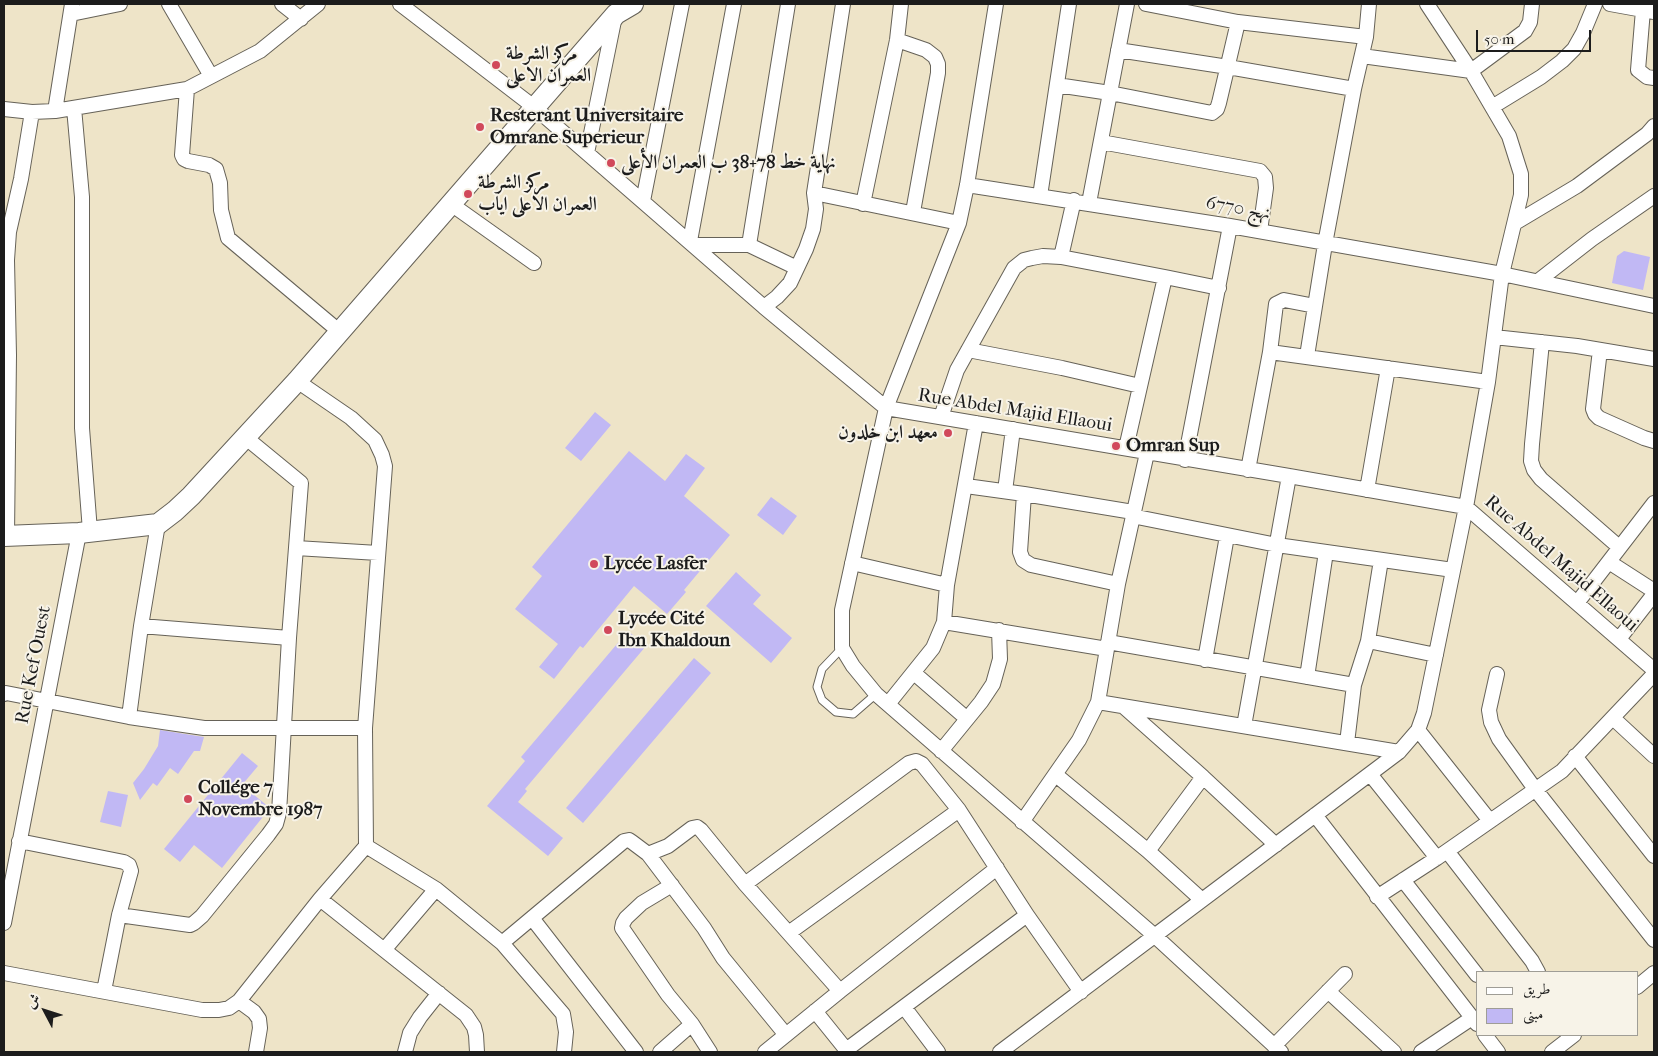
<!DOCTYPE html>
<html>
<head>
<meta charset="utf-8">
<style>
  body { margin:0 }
  #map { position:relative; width:1658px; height:1056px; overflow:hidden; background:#eee4c8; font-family:"IM FELL French Canon",Amiri,serif }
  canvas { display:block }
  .frame { position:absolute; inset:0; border:5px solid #1c1c1c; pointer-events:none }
  .legend { position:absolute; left:1476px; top:971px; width:162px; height:65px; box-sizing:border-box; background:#f7f3e8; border:1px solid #9f9d96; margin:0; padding:6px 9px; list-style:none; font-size:15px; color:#1c1c1c }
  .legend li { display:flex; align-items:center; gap:10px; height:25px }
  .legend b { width:25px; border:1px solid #9f9d96 }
  .north { position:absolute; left:20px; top:986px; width:50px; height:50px; -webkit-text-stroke:4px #f7f3e8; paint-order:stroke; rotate:310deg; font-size:14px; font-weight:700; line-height:20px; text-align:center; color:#1c1c1c }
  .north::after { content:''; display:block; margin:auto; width:18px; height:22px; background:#1c1c1c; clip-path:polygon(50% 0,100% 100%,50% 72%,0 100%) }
  .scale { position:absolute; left:1476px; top:30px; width:115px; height:22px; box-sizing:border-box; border:2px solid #1c1c1c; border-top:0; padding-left:6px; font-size:15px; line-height:18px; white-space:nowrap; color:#1c1c1c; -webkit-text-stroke:4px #f7f3e8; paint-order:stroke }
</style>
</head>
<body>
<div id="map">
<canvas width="1658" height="1056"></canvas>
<div class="frame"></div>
<ul class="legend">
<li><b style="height:6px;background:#fff"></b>طريق</li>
<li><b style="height:14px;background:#c1b8f4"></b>مبنى</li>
</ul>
<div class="north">ش</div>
<div class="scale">50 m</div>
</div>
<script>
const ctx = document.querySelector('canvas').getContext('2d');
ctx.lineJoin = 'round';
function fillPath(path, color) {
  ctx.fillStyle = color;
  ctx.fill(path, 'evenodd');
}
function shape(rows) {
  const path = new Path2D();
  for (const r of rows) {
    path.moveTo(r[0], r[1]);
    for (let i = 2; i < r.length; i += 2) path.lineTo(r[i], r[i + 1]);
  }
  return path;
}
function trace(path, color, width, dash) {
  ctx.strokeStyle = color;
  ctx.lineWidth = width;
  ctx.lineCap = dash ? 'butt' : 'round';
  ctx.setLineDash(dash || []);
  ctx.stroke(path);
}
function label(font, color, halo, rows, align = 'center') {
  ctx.font = font + ' "IM FELL French Canon",Amiri,serif';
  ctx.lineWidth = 4;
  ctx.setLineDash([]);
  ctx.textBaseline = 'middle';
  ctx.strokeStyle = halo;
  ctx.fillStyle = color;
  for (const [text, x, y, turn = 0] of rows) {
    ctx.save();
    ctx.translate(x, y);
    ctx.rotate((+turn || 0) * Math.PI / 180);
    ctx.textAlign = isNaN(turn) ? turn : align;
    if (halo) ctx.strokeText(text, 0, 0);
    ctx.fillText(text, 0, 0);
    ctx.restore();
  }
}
fillPath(shape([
  [1624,251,1650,257,1643,290,1612,283,1617,256],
  [595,412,611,425,581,461,565,448],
  [629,451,665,481,686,454,705,468,684,496,730,535,684,590,686,592,667,614,634,586,583,648,580,646,554,679,539,667,558,644,515,609,542,576,532,567],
  [771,497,797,516,783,535,757,515],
  [736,572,761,595,753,604,792,638,771,663,706,606],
  [628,631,646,646,525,789,527,791,518,802,563,838,548,856,487,806,525,761,521,757],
  [694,658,711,673,583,823,566,808],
  [160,730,204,737,200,751,194,751,178,774,170,768,157,786,153,783,140,800,133,783,144,769,158,746],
  [242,753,258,766,242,785,270,808,222,868,194,845,180,862,164,849],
  [108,791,128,795,121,827,100,822]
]), '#c1b8f4');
const lane = shape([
  [842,648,822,669,817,687,822,700,836,712,853,714,876,694]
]);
const street = shape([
  [169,4,211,76],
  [282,4,301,19],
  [400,4,534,107,764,307,886,408,1289,476,1466,507,1654,670],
  [996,4,967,185,959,223,886,408,842,610,842,648,853,666,876,694,1155,936,1281,1052],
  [1146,4,1238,22,1366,37],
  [1610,4,1654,12],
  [1643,10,1638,70,1647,77,1654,78],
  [71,14,120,4],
  [897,40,926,50,935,57,938,64,938,73,913,212],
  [1118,50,1228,67,1354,89],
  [1362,56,1471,71,1525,31,1530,22,1532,4],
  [1057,85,1110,93,1212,113,1217,109,1219,103,1238,22],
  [187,89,182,155,184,159,188,161,209,165,216,169,220,183,221,210,228,238,340,332],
  [1492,107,1541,77,1562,61,1574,49,1583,33,1595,4],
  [74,108,82,197,82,428,90,531],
  [4,109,32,112,55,111,187,89,260,51,318,4],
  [55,111,72,4],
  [1101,142,1260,171,1265,177,1266,188,1260,231],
  [587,153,615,16],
  [967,185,1230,226,1502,274,1654,306],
  [814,193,959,223],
  [1040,196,1069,4],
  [643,201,682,4],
  [1089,203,1127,4],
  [451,204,534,263],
  [863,204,897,40,901,4],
  [1515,223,1577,186,1647,134,1654,126],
  [690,241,734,4],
  [695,245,749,245,797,268],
  [749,245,788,4],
  [1061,257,1165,277],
  [1538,281,1592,239,1654,196],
  [764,307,777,297,790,283,806,249,813,229,816,209,814,193,843,4],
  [1494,337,1577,346,1654,359],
  [1542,342,1532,444,1531,461,1534,470,1541,479,1619,547],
  [968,350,1062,368,1140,386],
  [1600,350,1593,409,1595,414,1599,418,1644,438,1654,441],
  [1270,352,1488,382],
  [1307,356,1325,244,1354,89,1366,37,1369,4],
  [941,417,957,370,1014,268,1024,260,1032,258,1043,256,1061,257,1074,200],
  [976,423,947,585,944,622,1107,649],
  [1126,448,1165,277,1219,288],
  [1185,460,1230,226],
  [1248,470,1270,352,1276,304,1284,300,1315,306],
  [966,486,1024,494,1020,552,1023,560,1031,565,1118,584],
  [1367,490,1388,368],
  [1005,491,1013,429],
  [1024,494,1133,512],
  [1132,516,1277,545,1453,570],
  [7,536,9,355,7,260,9,232,21,179,32,112],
  [296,548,378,553],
  [1609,562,1654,591],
  [852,563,947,585],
  [1577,603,1654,503],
  [141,626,289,638],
  [1619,639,1654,594],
  [1368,641,1436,655],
  [1108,642,1354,685],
  [1205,660,1227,536],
  [914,673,966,718],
  [1497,674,1489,710,1491,722,1499,739,1535,789,1654,940],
  [1307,677,1326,552],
  [4,694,6,693,129,717,204,728,365,728],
  [1098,702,1399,752],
  [888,704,933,648,944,622],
  [1123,706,1203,777,1276,845],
  [129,717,141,626,158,524],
  [1613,718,1654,756],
  [1244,726,1289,476],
  [1418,730,1490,821],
  [1347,743,1354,685,1368,641,1381,560],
  [941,751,981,702,993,684,1000,659,999,630],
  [1575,756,1654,856],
  [1370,774,1437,858],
  [1056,775,1148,851,1202,900],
  [1315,815,1477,1024],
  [1022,822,1079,740,1098,702,1118,584,1147,453],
  [19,841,124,862,129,865,131,871,119,915,104,991],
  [366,846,436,889,502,943,563,1014,566,1032,564,1052],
  [1148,851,1203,777],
  [1447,851,1532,961,1538,972],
  [648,854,704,928,723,958,786,1035],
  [1403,880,1477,975],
  [745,884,909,763,916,761,922,764,959,810,1027,915,1081,992],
  [672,885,642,903,626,918,623,923,622,928,668,995,692,1024,710,1052],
  [1377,897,1437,858,1562,771,1654,674],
  [320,899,466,1015,474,1027,476,1035,477,1052],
  [119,915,190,925,194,923,202,916,268,835,276,824,279,813,289,638,301,483,245,437],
  [532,918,636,1052],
  [4,923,79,533],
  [790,932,959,810],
  [502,943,624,841,629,840,632,842,648,854,668,846,692,828,697,827,701,830,745,884,840,991,997,868],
  [384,950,436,889],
  [4,973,202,1010,219,1010,229,1008,239,1001,320,899,366,846,365,728,385,466,382,455,375,440,351,418,297,381],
  [1637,987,1654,973],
  [1328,991,1394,1052],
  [239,1001,254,1012,259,1019,260,1028,256,1052],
  [904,1007,938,1052],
  [815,1011,848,1052],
  [1485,1035,1498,1052],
  [1274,1046,1345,974],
  [846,1050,1027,915],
  [405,1052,410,1033,420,1017,439,993],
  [660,1052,692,1024],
  [765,1052,840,991],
  [1000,1052,1399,752,1418,730,1424,713,1466,507,1488,382,1502,274,1521,195,1521,174,1509,136,1471,71,1427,4],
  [1421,1052,1472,1018],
  [1552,1052,1574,1035]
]);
const secondary = shape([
  [4,536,79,533,158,524,175,511,191,496,297,381,616,14,633,4]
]);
trace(lane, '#666258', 9);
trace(street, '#666258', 16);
trace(secondary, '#666258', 22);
trace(lane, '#fff', 7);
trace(street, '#fff', 14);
trace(secondary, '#fff', 20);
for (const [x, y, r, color] of [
  [496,65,5,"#d1495b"],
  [480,127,5,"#d1495b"],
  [611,163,5,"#d1495b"],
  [468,194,5,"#d1495b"],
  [948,433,5,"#d1495b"],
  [1116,446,5,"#d1495b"],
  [594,564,5,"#d1495b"],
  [608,630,5,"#d1495b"],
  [188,799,5,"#d1495b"]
]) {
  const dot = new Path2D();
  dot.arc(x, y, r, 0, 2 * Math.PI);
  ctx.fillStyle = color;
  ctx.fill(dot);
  trace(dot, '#f7f3e8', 2);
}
label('bold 19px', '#1c1c1c', '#f7f3e8', [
  ["مركز الشرطة",506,54],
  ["العمران الاعلى",506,76],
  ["Resterant Universitaire",490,116],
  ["Omrane Superieur",490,138],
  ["نهاية خط 78+38 ب العمران الأعلى",621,163],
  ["مركز الشرطة",478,183],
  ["العمران الاعلى اياب",478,205],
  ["معهد ابن خلدون",938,433,"right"],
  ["Omran Sup",1126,446],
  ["Lycée Lasfer",604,564],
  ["Lycée Cité",618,619],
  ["Ibn Khaldoun",618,641],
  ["Collége 7",198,788],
  ["Novembre 1987",198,810]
], 'left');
label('19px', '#1c1c1c', '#f7f3e8', [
  ["نهج 6770",1238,209,10],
  ["Rue Abdel Majid Ellaoui",1015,411,9],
  ["Rue Abdel Majid Ellaoui",1561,564,41],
  ["Rue Kef Ouest",34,665,-79]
]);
</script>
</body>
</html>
